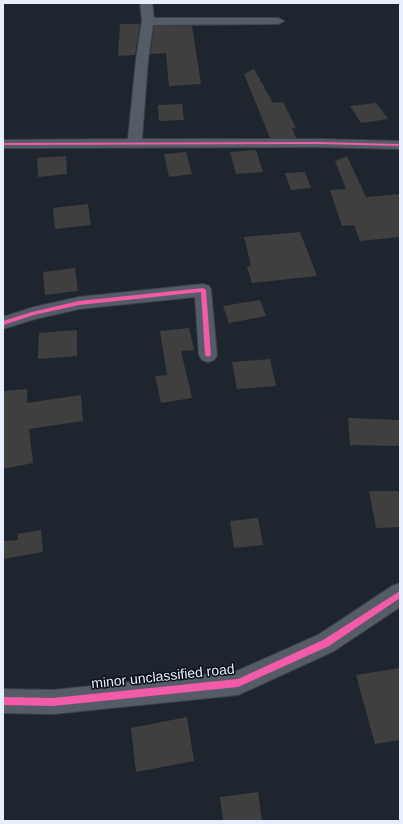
<!DOCTYPE html>
<html>
<head>
<meta charset="utf-8">
<style>
  body { margin:0 }
  #map { position:relative; width:403px; height:824px; overflow:hidden; background:#1f252f; font-family:Arial,sans-serif }
  canvas { display:block }
  .frame { position:absolute; inset:0; border:4px solid #e6effb; pointer-events:none }
</style>
</head>
<body>
<div id="map">
<canvas width="403" height="824"></canvas>
<div class="frame"></div>
</div>
<script>
const ctx = document.querySelector('canvas').getContext('2d');
ctx.lineJoin = 'round';
function fillPath(path, color) {
  ctx.fillStyle = color;
  ctx.fill(path, 'evenodd');
}
function shape(rows) {
  const path = new Path2D();
  for (const r of rows) {
    path.moveTo(r[0], r[1]);
    for (let i = 2; i < r.length; i += 2) path.lineTo(r[i], r[i + 1]);
  }
  return path;
}
function trace(path, color, width, dash) {
  ctx.strokeStyle = color;
  ctx.lineWidth = width;
  ctx.lineCap = dash ? 'butt' : 'round';
  ctx.setLineDash(dash || []);
  ctx.stroke(path);
}
function label(font, color, halo, rows, align = 'center') {
  ctx.font = font + ' Arial,sans-serif';
  ctx.lineWidth = 3;
  ctx.setLineDash([]);
  ctx.textBaseline = 'middle';
  ctx.strokeStyle = halo;
  ctx.fillStyle = color;
  for (const [text, x, y, turn = 0] of rows) {
    ctx.save();
    ctx.translate(x, y);
    ctx.rotate((+turn || 0) * Math.PI / 180);
    ctx.textAlign = isNaN(turn) ? turn : align;
    if (halo) ctx.strokeText(text, 0, 0);
    ctx.fillText(text, 0, 0);
    ctx.restore();
  }
}
fillPath(shape([
  [120,24,140,24,135,55,118,56],
  [154,26,192,26,201,84,169,86,166,53,150,54],
  [254,69,273,103,283,102,296,128,292,128,296,138,270,138,244,74],
  [376,103,388,119,361,123,350,106],
  [182,104,184,120,159,121,158,105],
  [256,150,263,172,236,174,230,152],
  [186,152,192,174,169,177,164,154],
  [66,156,67,174,38,177,37,158],
  [347,156,366,197,400,194,400,237,360,241,354,225,342,226,330,190,346,189,335,161],
  [305,172,311,188,291,190,285,173],
  [88,204,91,225,55,229,53,208],
  [300,232,317,276,252,283,247,267,251,266,244,237],
  [75,268,78,291,45,295,43,272],
  [260,300,266,316,229,323,223,306],
  [189,328,194,350,181,351,192,398,161,403,155,376,167,375,160,331],
  [77,330,77,356,38,359,39,333],
  [270,359,276,386,237,389,232,362],
  [27,389,27,403,81,395,83,421,29,429,33,463,3,469,3,391],
  [348,418,400,420,400,446,350,445],
  [369,491,398,491,400,501,400,527,376,528],
  [258,518,263,545,234,548,230,521],
  [41,530,43,552,3,559,3,541,18,540,18,534],
  [400,668,400,740,375,744,356,675],
  [187,717,194,761,136,772,131,728],
  [258,792,262,821,223,821,220,797]
]), '#3f3f40');
const street = shape([
  [140,3,152,3,154,18,278,18,284,21,278,24,153,25,148,60,142,139,318,139,400,141,400,149,318,147,3,148,3,140,128,139,136,60,142,20,140,3],
  [203,284,209,286,211,290,217,355,214,360,208,362,202,360,199,355,195,297,79,309,35,319,3,329,3,317,34,307,79,297,203,284],
  [400,583,400,607,334,651,238,695,53,714,3,713,3,689,53,690,237,671,318,635,392,586,400,583]
]);
trace(street, '#3d424a', 2);
fillPath(street, '#555c67');
fillPath(shape([
  [318,142,400,144,400,146,318,144,3,145,3,143,318,142],
  [203,288,206,290,211,355,208,357,205,355,201,292,79,305,34,315,3,325,3,321,32,312,79,301,203,288],
  [400,591,400,598,329,646,238,687,53,706,3,705,3,697,53,698,238,679,323,640,400,591]
]), '#f35aa7');
label('14px', '#e6effb', '#080e15', [
  ["minor unclassified road",163,677,-6]
]);
</script>
</body>
</html>
